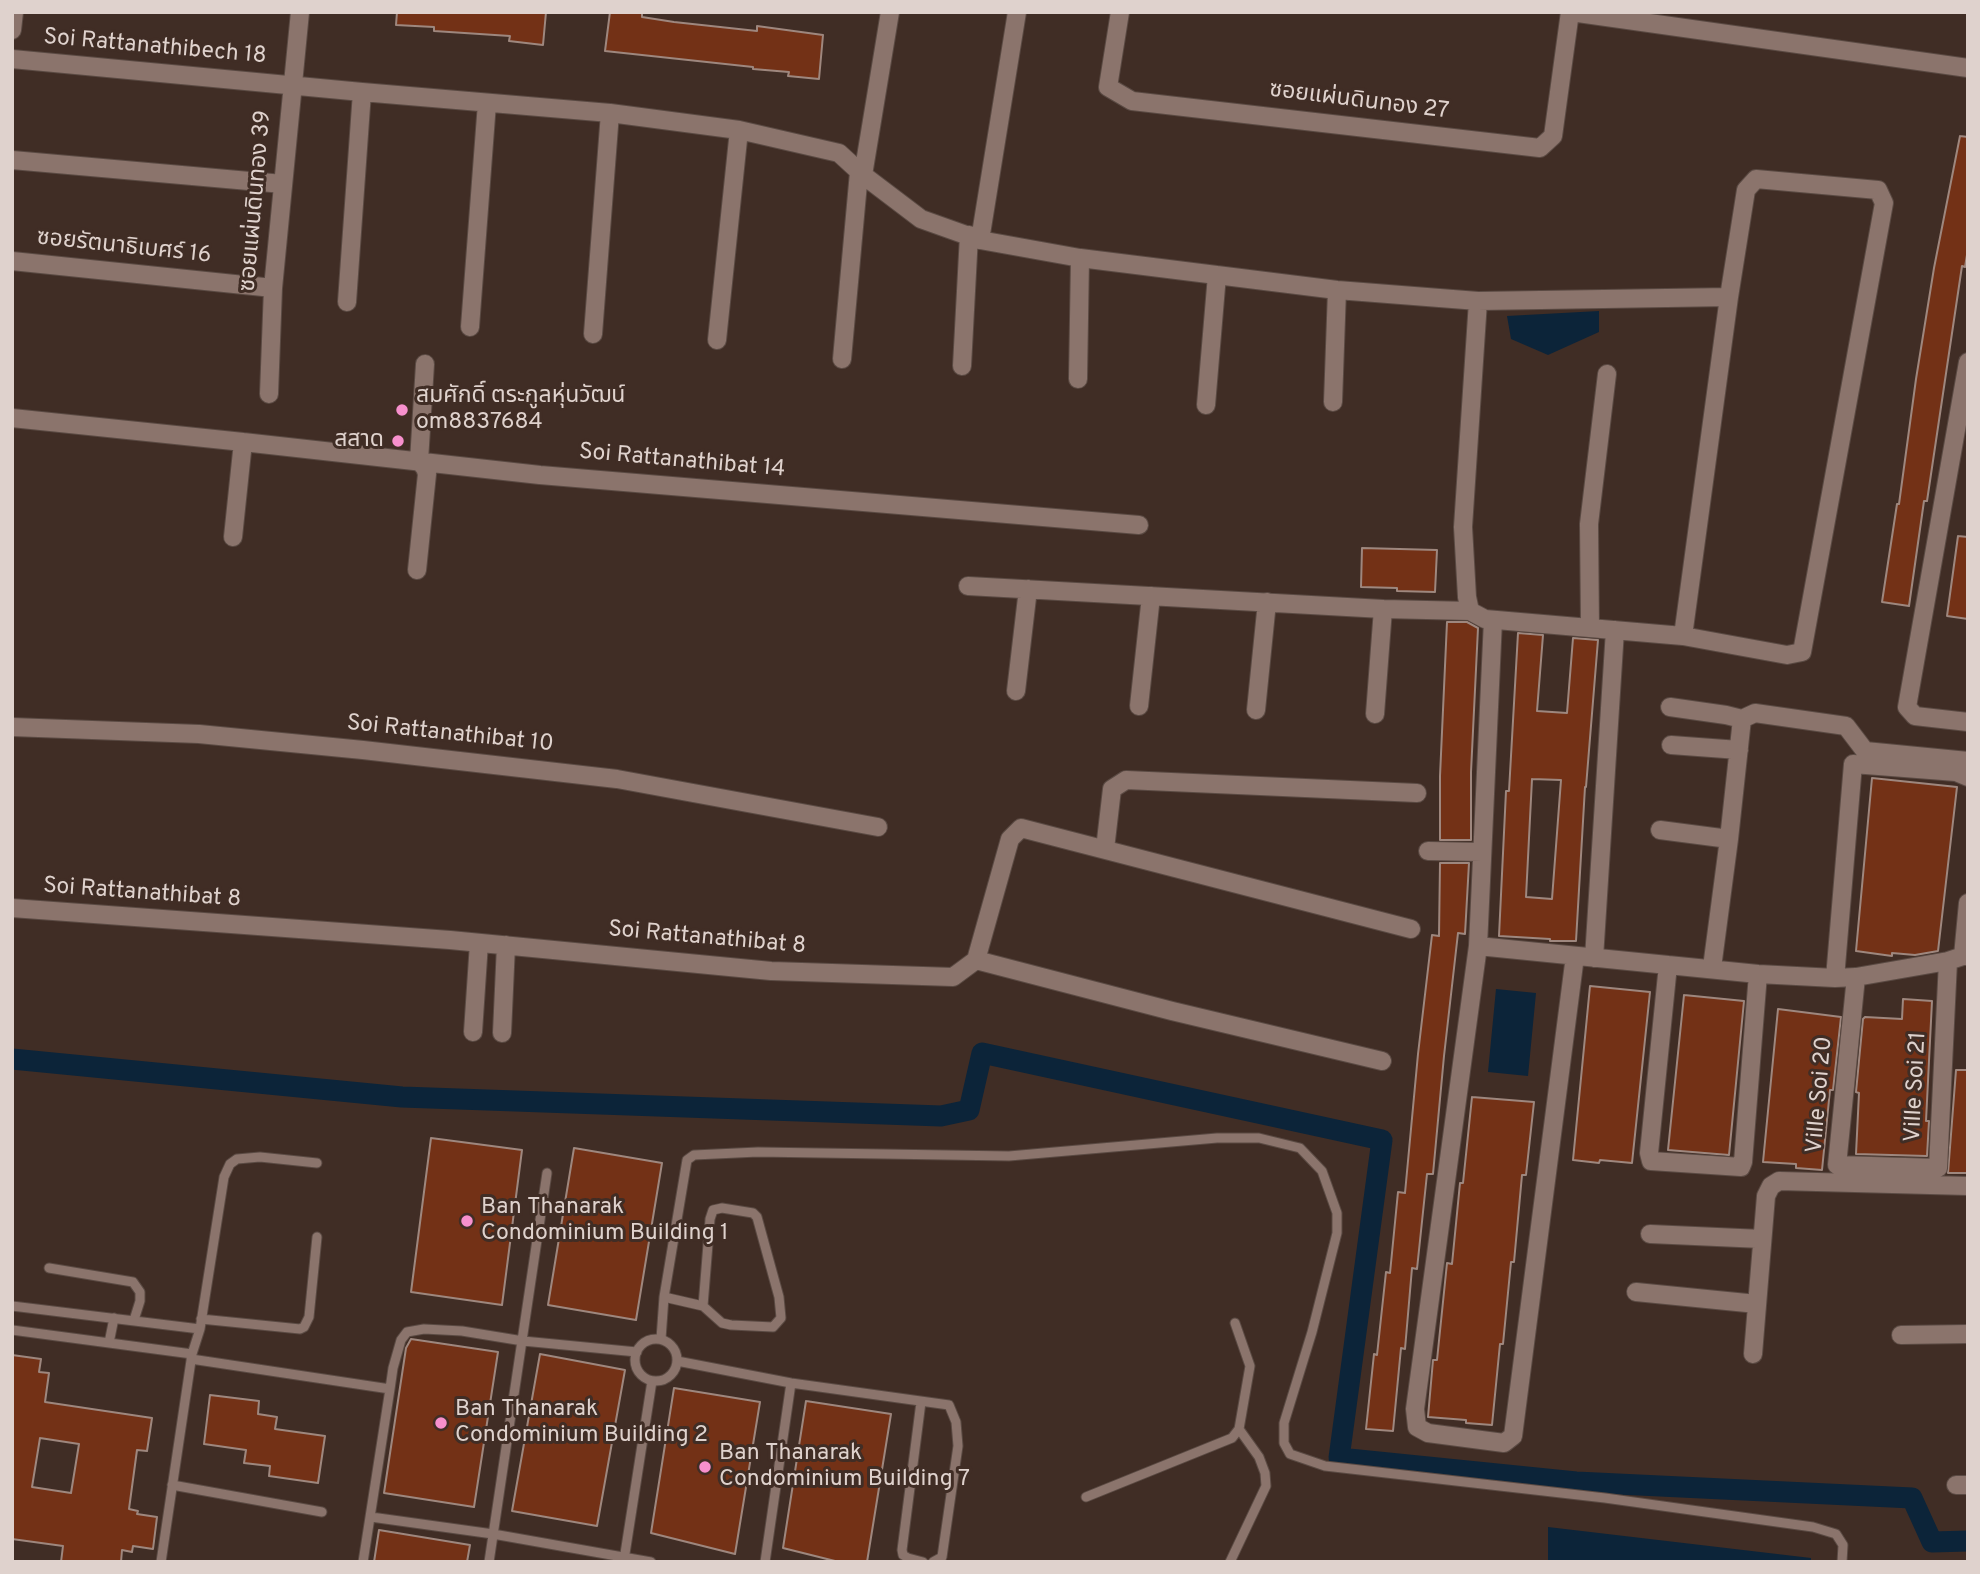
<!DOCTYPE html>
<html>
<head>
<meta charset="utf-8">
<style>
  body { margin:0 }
  #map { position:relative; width:1980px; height:1574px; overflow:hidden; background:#402d25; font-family:Overpass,sans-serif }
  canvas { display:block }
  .frame { position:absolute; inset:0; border:14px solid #dfd2cd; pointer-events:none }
</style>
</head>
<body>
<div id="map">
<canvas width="1980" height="1574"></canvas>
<div class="frame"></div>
</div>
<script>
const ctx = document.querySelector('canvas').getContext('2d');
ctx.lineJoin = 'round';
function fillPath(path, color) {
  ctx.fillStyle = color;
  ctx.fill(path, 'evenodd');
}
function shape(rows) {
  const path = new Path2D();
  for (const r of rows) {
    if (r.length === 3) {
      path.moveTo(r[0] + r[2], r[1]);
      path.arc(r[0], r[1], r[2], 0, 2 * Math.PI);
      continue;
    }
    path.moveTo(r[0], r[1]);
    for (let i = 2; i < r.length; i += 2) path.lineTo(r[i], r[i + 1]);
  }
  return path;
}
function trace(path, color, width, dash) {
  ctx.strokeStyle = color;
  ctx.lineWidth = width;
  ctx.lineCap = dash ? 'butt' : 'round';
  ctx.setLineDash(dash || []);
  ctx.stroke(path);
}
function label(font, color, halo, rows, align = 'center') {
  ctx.font = font + ' Overpass,"Noto Sans Thai",sans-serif';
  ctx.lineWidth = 6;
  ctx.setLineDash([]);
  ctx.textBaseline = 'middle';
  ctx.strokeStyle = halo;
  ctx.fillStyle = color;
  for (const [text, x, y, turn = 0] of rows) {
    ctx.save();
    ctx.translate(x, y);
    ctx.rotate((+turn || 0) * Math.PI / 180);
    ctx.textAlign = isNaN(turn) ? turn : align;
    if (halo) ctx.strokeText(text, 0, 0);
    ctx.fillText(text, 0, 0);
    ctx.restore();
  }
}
fillPath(shape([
  [1599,311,1599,332,1548,355,1511,339,1507,316],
  [1496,989,1536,993,1528,1076,1488,1072],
  [1548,1527,1811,1558,1811,1562,1548,1562]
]), '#0c2439');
trace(shape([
  [12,1059,402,1097,941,1116,969,1110,982,1053,1382,1140,1339,1458,1576,1482,1912,1498,1932,1542,1968,1541]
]), '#0c2439', 21);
const building = shape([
  [397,12,546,12,543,45,509,41,510,36,434,31,434,27,396,25,397,12],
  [610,12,642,12,642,17,674,22,757,31,757,26,823,35,819,79,788,76,789,72,753,69,753,67,605,51,610,12],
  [1960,136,1968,137,1968,249,1965,267,1962,266,1927,501,1924,501,1909,606,1882,602,1897,504,1899,504,1916,379,1934,268,1960,136],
  [1958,536,1968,537,1968,619,1947,616,1958,536],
  [1362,548,1437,550,1435,592,1397,591,1397,588,1361,587,1362,548],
  [1447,622,1467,622,1478,628,1471,772,1471,840,1440,840,1440,776,1447,622],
  [1518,633,1543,635,1537,711,1567,713,1573,638,1598,640,1586,787,1585,787,1576,941,1550,941,1550,939,1499,936,1506,791,1509,791,1518,633],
  [1532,779,1561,780,1552,899,1526,897,1532,779],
  [1872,778,1957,787,1938,951,1915,955,1892,953,1892,956,1856,951,1872,778],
  [1440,863,1469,863,1465,934,1458,933,1444,1056,1433,1174,1427,1174,1417,1269,1412,1268,1405,1349,1401,1348,1393,1431,1366,1429,1374,1354,1377,1355,1386,1272,1390,1273,1398,1192,1405,1193,1418,1054,1432,935,1439,936,1440,863],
  [1590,986,1650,992,1632,1163,1600,1160,1599,1163,1573,1160,1590,986],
  [1684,995,1744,1001,1729,1155,1668,1150,1684,995],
  [1903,999,1932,1001,1926,1121,1929,1121,1927,1156,1856,1154,1859,1093,1856,1092,1863,1019,1865,1017,1902,1019,1903,999],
  [1778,1009,1841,1017,1833,1090,1830,1090,1822,1170,1796,1168,1796,1164,1763,1162,1778,1009],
  [1956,1070,1968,1070,1968,1173,1948,1173,1956,1070],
  [1472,1097,1534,1102,1526,1175,1522,1175,1514,1262,1511,1262,1503,1344,1500,1344,1492,1425,1466,1423,1466,1420,1428,1417,1433,1360,1437,1360,1447,1263,1452,1264,1460,1183,1463,1183,1472,1097],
  [431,1138,522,1150,502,1305,411,1292,431,1138],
  [574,1148,662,1163,636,1320,548,1305,574,1148],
  [411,1339,498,1352,474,1507,384,1493,406,1348,411,1339],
  [540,1354,625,1370,597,1526,512,1511,540,1354],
  [12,1355,41,1359,39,1372,49,1373,45,1402,152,1418,147,1451,137,1450,129,1509,138,1511,137,1514,157,1517,153,1549,133,1546,132,1552,122,1550,121,1562,61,1562,63,1546,12,1539,12,1355],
  [40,1438,79,1444,71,1493,32,1487,40,1438],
  [674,1388,760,1402,735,1554,651,1533,674,1388],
  [210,1395,259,1401,258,1414,277,1417,275,1429,325,1436,318,1483,269,1476,270,1466,244,1463,246,1450,204,1444,210,1395],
  [806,1401,891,1414,867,1562,839,1562,783,1548,806,1401],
  [379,1530,470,1545,467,1562,374,1562,379,1530]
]);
fillPath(building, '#733116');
trace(building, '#9e877e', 2);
const lane = shape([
  [49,1268,133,1282,140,1292,140,1301,134,1320],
  [664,1297,703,1306,710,1219,713,1210,722,1208,753,1213,757,1217,779,1297,781,1318,773,1327,731,1325,722,1323,703,1306],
  [12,1306,200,1329],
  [201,1319,300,1329,304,1327,309,1317,317,1237],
  [12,1330,192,1354],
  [661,1339,664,1297,687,1160,694,1155,758,1152,1009,1156,1217,1138,1259,1138,1300,1148,1322,1171,1337,1213,1337,1233,1312,1332,1284,1423,1284,1443,1290,1454,1325,1466,1605,1498,1813,1527,1836,1534,1843,1545,1842,1562],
  [656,1360,21],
  [109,1343,114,1318],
  [191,1359,390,1389,393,1368,401,1340,407,1332,424,1329,462,1331,523,1341,637,1352],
  [677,1361,791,1383,949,1405,956,1422,958,1446,942,1557,933,1562],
  [921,1402,902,1550,903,1555,908,1558,923,1562],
  [172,1485,322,1512],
  [1086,1497,1232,1438,1239,1429,1250,1366,1235,1323],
  [371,1517,493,1534,651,1562],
  [624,1560,652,1381],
  [161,1562,192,1354,200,1329,224,1177,230,1164,237,1159,260,1157,317,1163],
  [363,1562,390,1389],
  [489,1562,547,1173],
  [765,1562,791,1383],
  [1230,1562,1266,1486,1265,1473,1259,1457,1239,1429]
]);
const street = shape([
  [1120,12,1108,87,1132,101,1540,148,1553,136,1570,12],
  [1571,12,1968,68],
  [12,30,14,12],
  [12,59,362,92,610,113,739,130,839,153,863,175,921,219,980,240,1080,258,1337,290,1478,301,1729,297],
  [12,160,283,184],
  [863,175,890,12],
  [980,240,1017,12],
  [12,261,273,288],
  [347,302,362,92],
  [470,327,487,103],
  [593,334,610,113],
  [717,340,739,130],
  [842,359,859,172],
  [1968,362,1907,707,1915,716,1968,722],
  [962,366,969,235],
  [1078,379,1080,258],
  [269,394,273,288,300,12],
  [1333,402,1337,290],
  [1206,405,1217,275],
  [12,418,243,442,540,475,1139,525],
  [233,537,243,442],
  [417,570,427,474,425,468,419,461,425,364],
  [968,586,1383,609,1470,611,1485,619,1683,636,1787,655,1802,652,1884,203,1878,190,1756,179,1746,190,1729,297,1683,636],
  [1470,611,1467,597,1463,527,1478,301],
  [1493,620,1478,946,1415,1409,1417,1427,1428,1433,1504,1443,1513,1436,1575,956],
  [1590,628,1589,524,1607,374],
  [1016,691,1028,589],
  [1139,706,1151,596],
  [1670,707,1726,715,1742,719],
  [1256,710,1267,602],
  [1375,714,1383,609],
  [12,727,199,734,363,750,617,779,878,827],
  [1671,745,1739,750],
  [1660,830,1729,839],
  [1105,849,1112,789,1126,780,1417,793],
  [1428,851,1482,852],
  [12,908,450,940,771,971,953,977,976,960,1172,1011,1382,1061],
  [1478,946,1758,974,1835,978,1856,977,1948,961,1963,956,1968,956],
  [1963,956,1968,903],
  [1594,958,1615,630],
  [976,960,1010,839,1021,828,1411,929],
  [1713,960,1729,839,1742,719,1755,713,1846,726,1865,751,1968,761],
  [1668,965,1649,1153,1651,1161,1741,1167,1743,1162,1758,974],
  [1856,977,1837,1165,1938,1168,1948,961],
  [1835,978,1853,764,1956,772,1968,777],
  [473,1032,479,943],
  [502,1033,506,945],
  [1650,1234,1762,1239],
  [1636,1292,1757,1304],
  [1901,1335,1968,1334],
  [1753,1354,1766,1196,1771,1186,1779,1181,1968,1186],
  [1956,1485,1968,1485]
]);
trace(lane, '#5a4a43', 11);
trace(street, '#5a4a43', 20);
trace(lane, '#8b746c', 9);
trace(street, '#8b746c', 18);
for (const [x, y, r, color] of [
  [402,410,7,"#f790cd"],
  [398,441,7,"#f790cd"],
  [467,1221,7,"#f790cd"],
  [441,1423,7,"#f790cd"],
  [705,1467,7,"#f790cd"]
]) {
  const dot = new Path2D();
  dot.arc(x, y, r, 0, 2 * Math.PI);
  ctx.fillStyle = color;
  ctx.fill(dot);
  trace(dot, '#402d25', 2.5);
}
label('23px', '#dfd2cd', '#402d25', [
  ["Soi Rattanathibech 18",155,48,5],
  ["ซอยแผ่นดินทอง 27",1359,102,7],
  ["ซอยแผ่นดินทอง 39",257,201,-85],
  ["ซอยรัตนาธิเบศร์ 16",124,248,6],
  ["Soi Rattanathibat 14",682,462,5],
  ["Soi Rattanathibat 10",450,735,6],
  ["Soi Rattanathibat 8",142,894,4],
  ["Soi Rattanathibat 8",707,939,5],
  ["Ville Soi 21",1917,1087,-87],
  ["Ville Soi 20",1821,1095,-85]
]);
label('23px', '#dfd2cd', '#402d25', [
  ["สมศักดิ์ ตระกูลหุ่นวัฒน์",416,397],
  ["om8837684",416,423],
  ["สสาด",384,441,"right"],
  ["Ban Thanarak",481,1208],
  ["Condominium Building 1",481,1234],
  ["Ban Thanarak",455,1410],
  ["Condominium Building 2",455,1436],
  ["Ban Thanarak",719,1454],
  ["Condominium Building 7",719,1480]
], 'left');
</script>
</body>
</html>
